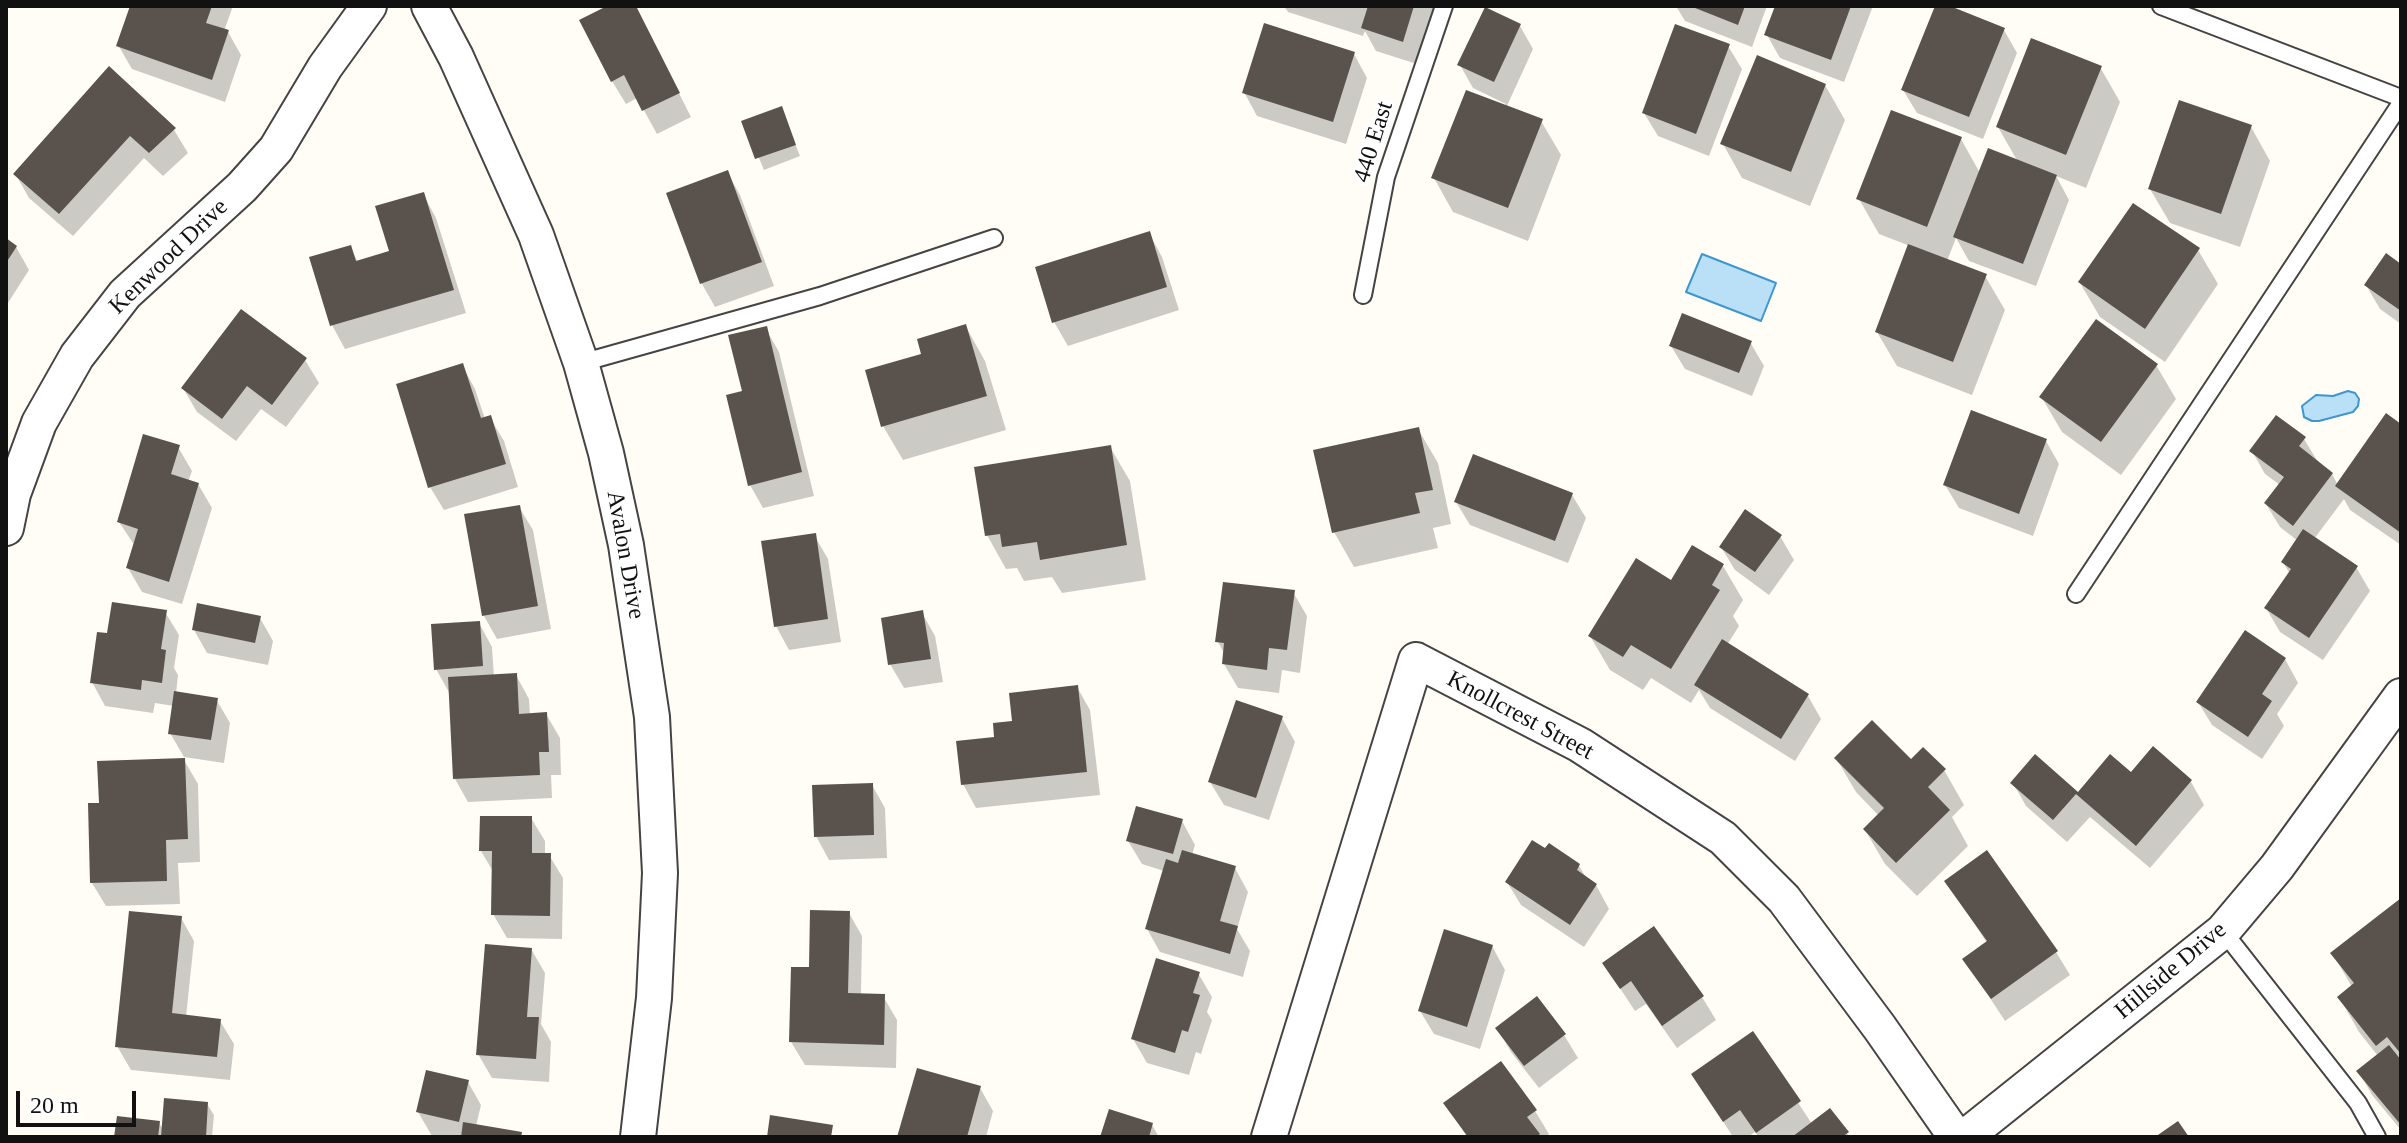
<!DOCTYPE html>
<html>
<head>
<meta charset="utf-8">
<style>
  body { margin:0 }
  #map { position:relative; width:2407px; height:1143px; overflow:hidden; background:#fffdf5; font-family:"Times New Roman",serif }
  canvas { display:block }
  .frame { position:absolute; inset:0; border:8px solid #111; pointer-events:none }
  .scale { position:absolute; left:16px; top:1091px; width:120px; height:36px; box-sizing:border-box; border:4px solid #111; border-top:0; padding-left:10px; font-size:24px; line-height:28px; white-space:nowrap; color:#111; -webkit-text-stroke:6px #fff; paint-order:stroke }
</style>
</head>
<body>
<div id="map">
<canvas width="2407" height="1143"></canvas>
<div class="frame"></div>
<div class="scale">20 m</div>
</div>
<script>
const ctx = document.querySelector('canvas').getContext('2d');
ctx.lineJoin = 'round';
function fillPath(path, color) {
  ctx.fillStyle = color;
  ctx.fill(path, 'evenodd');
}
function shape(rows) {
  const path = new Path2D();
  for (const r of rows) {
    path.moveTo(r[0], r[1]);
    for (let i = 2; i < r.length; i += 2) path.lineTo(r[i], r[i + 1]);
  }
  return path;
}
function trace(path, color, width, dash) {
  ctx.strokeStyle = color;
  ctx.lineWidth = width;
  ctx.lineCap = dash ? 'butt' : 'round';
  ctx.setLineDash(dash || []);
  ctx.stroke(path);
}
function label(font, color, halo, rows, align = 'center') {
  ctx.font = font + ' "Times New Roman",serif';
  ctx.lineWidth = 8;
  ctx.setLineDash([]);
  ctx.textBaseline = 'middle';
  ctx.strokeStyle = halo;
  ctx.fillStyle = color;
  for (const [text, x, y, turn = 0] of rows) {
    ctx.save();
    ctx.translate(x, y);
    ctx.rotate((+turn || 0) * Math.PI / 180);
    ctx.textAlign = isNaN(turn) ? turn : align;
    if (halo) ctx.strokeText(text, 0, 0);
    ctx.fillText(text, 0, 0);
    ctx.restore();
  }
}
const water = shape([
  [1702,254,1776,283,1761,321,1686,292,1702,254],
  [2348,391,2355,393,2359,399,2358,406,2353,412,2319,421,2312,421,2304,417,2302,406,2316,395,2333,396,2348,391]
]);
fillPath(water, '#b9e0f7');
trace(water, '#3f96cf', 2);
fillPath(shape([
  [132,6,233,6,224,31,228,32,241,55,225,102,132,69,118,45],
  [611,6,635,6,691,117,657,134,637,98,626,104,612,81],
  [1284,6,1435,6,1417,64,1376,51,1365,31,1363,36,1288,12],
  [1676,6,1767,6,1752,47,1685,21],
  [1777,6,1873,6,1844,82,1780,58,1767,35],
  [1937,6,1944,6,2004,30,2017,53,1983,139,1917,113,1903,90],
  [1520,26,1533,49,1506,108,1541,121,1561,155,1528,241,1453,212,1434,178,1506,104,1473,88,1460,65],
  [1728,46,1742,69,1709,156,1658,136,1644,113],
  [1354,54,1367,78,1346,144,1257,116,1244,92],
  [2100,67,2120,102,2086,188,2056,176,2069,200,2036,286,1969,261,1956,238,1947,261,1985,276,2005,310,1972,395,1897,366,1877,332,1910,246,1879,234,1859,199,1961,139,1980,173,2018,162,1998,127],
  [109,69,174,130,188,153,163,176,144,158,73,236,29,198,16,175],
  [1825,85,1845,120,1810,206,1742,178,1723,144],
  [781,109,800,156,764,170,744,122],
  [2251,127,2270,161,2240,247,2170,223,2150,189],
  [727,172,740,195,774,286,715,307,702,284,668,194],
  [423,194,436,218,466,313,345,349,332,325,350,247,358,262,391,252],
  [1149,233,1162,257,1179,310,1068,346,1054,322],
  [6,240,16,247,29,270,6,306],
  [2198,250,2218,284,2165,362,2100,317,2080,283],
  [2401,266,2401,324,2380,309,2366,285],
  [966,327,985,361,1006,430,903,460,883,426,924,356],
  [766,329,779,352,814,496,763,508,750,485,744,393],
  [1750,342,1764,366,1752,396,1685,369,1671,346],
  [305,360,319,383,286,427,261,409,236,441,197,412,183,388],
  [462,365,475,389,485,419,490,418,504,441,518,487,444,510,430,487],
  [2156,365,2176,399,2121,475,2062,432,2042,398],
  [2401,426,2401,545,2350,510,2344,499,2314,539,2356,567,2370,591,2323,660,2280,632,2266,608,2290,574,2283,562,2298,541,2280,527,2266,504,2280,485,2265,474,2252,451,2304,439,2318,462,2332,474,2338,485],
  [1418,429,1438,463,1451,524,1433,528,1438,548,1354,567,1334,532],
  [2046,441,2059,464,2033,536,1959,508,1945,485],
  [178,447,192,471,188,482,198,484,212,508,182,604,142,592,128,568,135,546,119,522],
  [1110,447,1130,481,1146,580,1062,593,1052,577,1024,581,1017,568,1006,569,987,535],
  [1572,495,1586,518,1568,563,1470,525,1456,502],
  [519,507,533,530,551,629,497,639,484,616],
  [814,535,828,559,841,642,789,650,776,626],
  [1780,536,1794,560,1769,595,1735,570,1721,547],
  [1723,566,1743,600,1733,616,1739,626,1727,645,1808,696,1821,719,1795,761,1710,708,1699,690,1691,703,1651,678,1643,690,1610,670,1590,636,1671,583],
  [1293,592,1307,616,1300,673,1282,670,1279,693,1238,688,1224,664,1225,655,1218,642],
  [165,612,179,635,174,668,178,675,176,694,216,699,230,723,224,763,184,757,170,733,174,706,155,703,153,713,105,706,92,682,109,636],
  [922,613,935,636,943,682,904,688,890,664],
  [260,618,273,641,268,665,207,653,194,630],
  [479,623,492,647,494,677,516,675,529,699,530,715,546,714,560,738,561,775,551,775,552,798,468,802,455,779,450,694,436,669],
  [2285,659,2298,683,2277,714,2284,726,2262,759,2212,725,2198,702],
  [1077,687,1090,710,1100,795,976,808,963,784,997,739,1014,723],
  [1282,718,1295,742,1269,820,1224,805,1210,782],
  [2153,749,2191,782,2204,805,2150,868,2090,817,2067,842,2026,806,2013,783,2035,757,2078,795,2131,775],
  [1836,758,1911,761,1944,770,1964,805,1952,817,1968,846,1917,896,1885,864,1865,830,1879,816,1856,792],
  [184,760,198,784,200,862,178,863,180,904,106,906,92,883,101,805],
  [872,785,885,808,887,858,829,860,816,836],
  [531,818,545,841,545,855,549,855,563,878,562,939,507,938,493,914,494,873,481,851],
  [1182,821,1195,845,1192,855,1235,868,1248,892,1237,929,1250,951,1243,977,1160,952,1147,929,1164,871,1142,864,1128,841],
  [1579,866,1587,879,1596,885,1609,909,1584,947,1521,905,1507,882],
  [1946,881,2056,952,2070,975,2005,1021,1965,960,1987,943],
  [2401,901,2401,1130,2372,1095,2359,1072,2378,1056,2359,1032,2339,997,2352,987,2333,954],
  [849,913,862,936,861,995,883,996,897,1020,896,1068,805,1065,791,1042,811,969],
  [181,918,194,941,186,1017,220,1021,234,1044,230,1080,131,1070,117,1046],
  [1492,946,1505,970,1480,1049,1434,1034,1420,1011],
  [531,949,545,973,541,1024,551,1042,549,1082,492,1078,478,1054],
  [1604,964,1702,997,1716,1020,1677,1048,1646,1004,1635,1011],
  [1198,973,1212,997,1207,1012,1212,1020,1201,1054,1196,1052,1189,1075,1147,1063,1133,1039],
  [1497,1028,1564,1035,1578,1058,1539,1088,1511,1052],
  [1753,1034,1812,1124,1847,1133,1849,1137,1759,1137,1755,1132,1748,1137,1733,1137,1693,1074],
  [468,1082,481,1105,476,1126,521,1133,523,1137,432,1136,418,1112],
  [980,1088,993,1111,986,1137,899,1137],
  [1446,1103,1535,1111,1549,1134,1545,1137,1467,1137],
  [207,1104,214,1115,212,1137,116,1137,159,1123,164,1131],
  [1152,1125,1159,1137,1103,1137]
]), '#0003');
fillPath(shape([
  [130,6,212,6,206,23,229,30,212,80,116,46],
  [607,6,636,6,680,93,642,111,624,75,611,82,579,20],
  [1368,6,1414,6,1403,42,1361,28],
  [1690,6,1745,6,1738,25],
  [1775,6,1851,6,1831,60,1764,35],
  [1935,6,1950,6,2005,28,1969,117,1901,90],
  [1485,7,1521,24,1494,82,1457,65],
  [1264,23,1355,52,1333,122,1242,93],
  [1675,24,1730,44,1696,134,1642,113],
  [2031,38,2102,66,2066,155,1996,127],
  [1757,55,1826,84,1791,172,1720,144],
  [109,66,176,128,149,153,130,136,59,214,13,174],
  [1466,90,1543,119,1508,208,1431,178],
  [2179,100,2252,125,2221,214,2148,189],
  [782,106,796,145,755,159,741,121],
  [1891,110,1962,137,1927,227,1856,199],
  [1988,148,2057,175,2023,264,1953,237],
  [728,170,762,262,700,284,666,193],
  [424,192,454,290,330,326,309,257,351,245,356,261,389,251,375,206],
  [2133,203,2200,248,2145,329,2078,282],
  [1150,231,1167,287,1052,323,1035,267],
  [6,238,17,246,6,263],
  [1908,244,1987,274,1953,362,1875,332],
  [2386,253,2401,264,2401,311,2364,285],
  [241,309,307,358,272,405,247,386,222,419,181,388],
  [1682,313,1752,341,1739,373,1669,346],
  [2096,319,2158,364,2101,442,2039,397],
  [966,324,987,396,881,427,865,370,921,354,917,339],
  [767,326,802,472,748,486,726,395,742,391,728,335],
  [463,363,481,418,491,415,506,464,428,488,396,384],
  [1971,410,2047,439,2019,514,1943,485],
  [2386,413,2401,424,2401,533,2335,486],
  [2276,415,2306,437,2299,446,2333,473,2293,526,2264,503,2284,477,2249,451],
  [1419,427,1433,490,1415,493,1420,513,1332,533,1313,450],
  [143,434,180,445,171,474,199,483,169,582,126,568,138,529,117,522],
  [1111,445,1127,545,1040,560,1037,542,1002,547,1000,534,985,536,974,467],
  [1473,454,1573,493,1555,541,1454,502],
  [520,505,538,606,482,616,464,514],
  [1745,509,1782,535,1755,572,1719,547],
  [2303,529,2358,566,2309,638,2264,608,2291,569,2281,562],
  [816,533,828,619,774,627,761,541],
  [1692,545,1724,564,1712,585,1720,590,1671,669,1631,645,1623,657,1588,636,1636,558,1671,580],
  [1223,582,1295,590,1287,650,1269,648,1267,670,1222,664,1224,643,1215,642],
  [112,602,167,610,161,649,166,650,162,683,142,680,141,690,90,683,97,632,107,633],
  [197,603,261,616,255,643,192,630],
  [923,610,931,659,888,665,881,618],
  [480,621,483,666,434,670,431,624],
  [2245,630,2286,658,2262,694,2272,701,2248,737,2196,702],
  [1722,639,1809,694,1781,739,1694,685],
  [517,673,519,714,547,712,549,752,539,752,540,775,453,779,448,677],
  [1078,685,1087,772,961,785,956,741,994,737,993,723,1012,721,1009,693],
  [174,691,218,698,211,740,168,734],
  [1236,700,1283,716,1256,798,1208,782],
  [1872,720,1911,759,1923,747,1946,769,1928,787,1950,810,1896,863,1863,829,1884,808,1834,758],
  [2153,746,2192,780,2136,846,2076,794,2053,820,2010,783,2035,754,2078,792,2110,754,2131,772],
  [185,758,188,839,166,840,167,881,90,883,88,803,99,803,97,761],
  [873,783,874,835,814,837,812,785],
  [1136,806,1183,819,1173,854,1126,841],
  [480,816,532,816,532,853,551,853,550,916,491,915,492,851,479,851],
  [1532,840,1545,848,1549,843,1580,864,1577,870,1597,884,1570,925,1505,882],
  [1182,850,1236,866,1220,921,1238,926,1230,954,1145,929,1166,859,1178,863],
  [1987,850,2058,951,1991,999,1962,959,1987,941,1944,881],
  [2401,898,2401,1054,2387,1037,2376,1046,2337,997,2354,983,2330,953],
  [810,910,850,911,848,993,885,994,884,1045,789,1042,791,967,809,967],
  [129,911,182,916,172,1013,221,1019,217,1057,115,1047],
  [1654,926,1704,996,1662,1026,1631,981,1620,989,1602,963],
  [1444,929,1493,945,1467,1027,1418,1011],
  [485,944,532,948,527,1017,539,1017,536,1059,476,1055],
  [1156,958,1200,972,1193,993,1200,995,1188,1032,1182,1030,1175,1053,1131,1039],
  [1537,996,1566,1034,1524,1066,1495,1028],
  [1753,1031,1801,1101,1756,1133,1740,1110,1723,1122,1691,1074],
  [2389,1045,2401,1060,2401,1125,2356,1071],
  [1501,1061,1537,1110,1527,1117,1540,1134,1536,1137,1468,1137,1443,1103],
  [917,1068,981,1086,967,1137,897,1137],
  [426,1070,469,1080,459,1122,416,1112],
  [164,1098,208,1102,206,1137,161,1137],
  [1830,1108,1849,1132,1842,1137,1792,1137],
  [1109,1109,1153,1123,1149,1137,1100,1137],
  [770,1115,833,1125,831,1137,767,1137],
  [117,1116,160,1121,158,1137,114,1137],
  [2178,1121,2189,1137,2155,1137],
  [463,1122,522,1132,521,1137,461,1137]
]), '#5a524d');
const service = shape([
  [2161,6,2401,98],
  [1363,295,1386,177,1444,6],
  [581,363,820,296,994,238],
  [2076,594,2401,103],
  [2223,931,2358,1103,2377,1137]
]);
const minor = shape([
  [429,6,456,57,536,235,581,363,606,453,626,545,652,717,660,873,654,998,638,1137],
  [6,528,13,494,39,423,77,356,125,294,242,187,276,149,325,67,369,6],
  [1269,1137,1416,660,1580,745,1723,838,1784,899,1880,1028,1956,1137],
  [1965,1137,2223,931,2277,867,2401,696]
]);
trace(service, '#444', 20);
trace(minor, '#444', 38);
trace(service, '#fff', 16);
trace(minor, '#fff', 34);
label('24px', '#111', '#fff', [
  ["440 East",1374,142,-73],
  ["Kenwood Drive",169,257,-44],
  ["Avalon Drive",625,555,80],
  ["Knollcrest Street",1520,716,28],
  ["Hillside Drive",2171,971,-40]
]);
</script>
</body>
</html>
